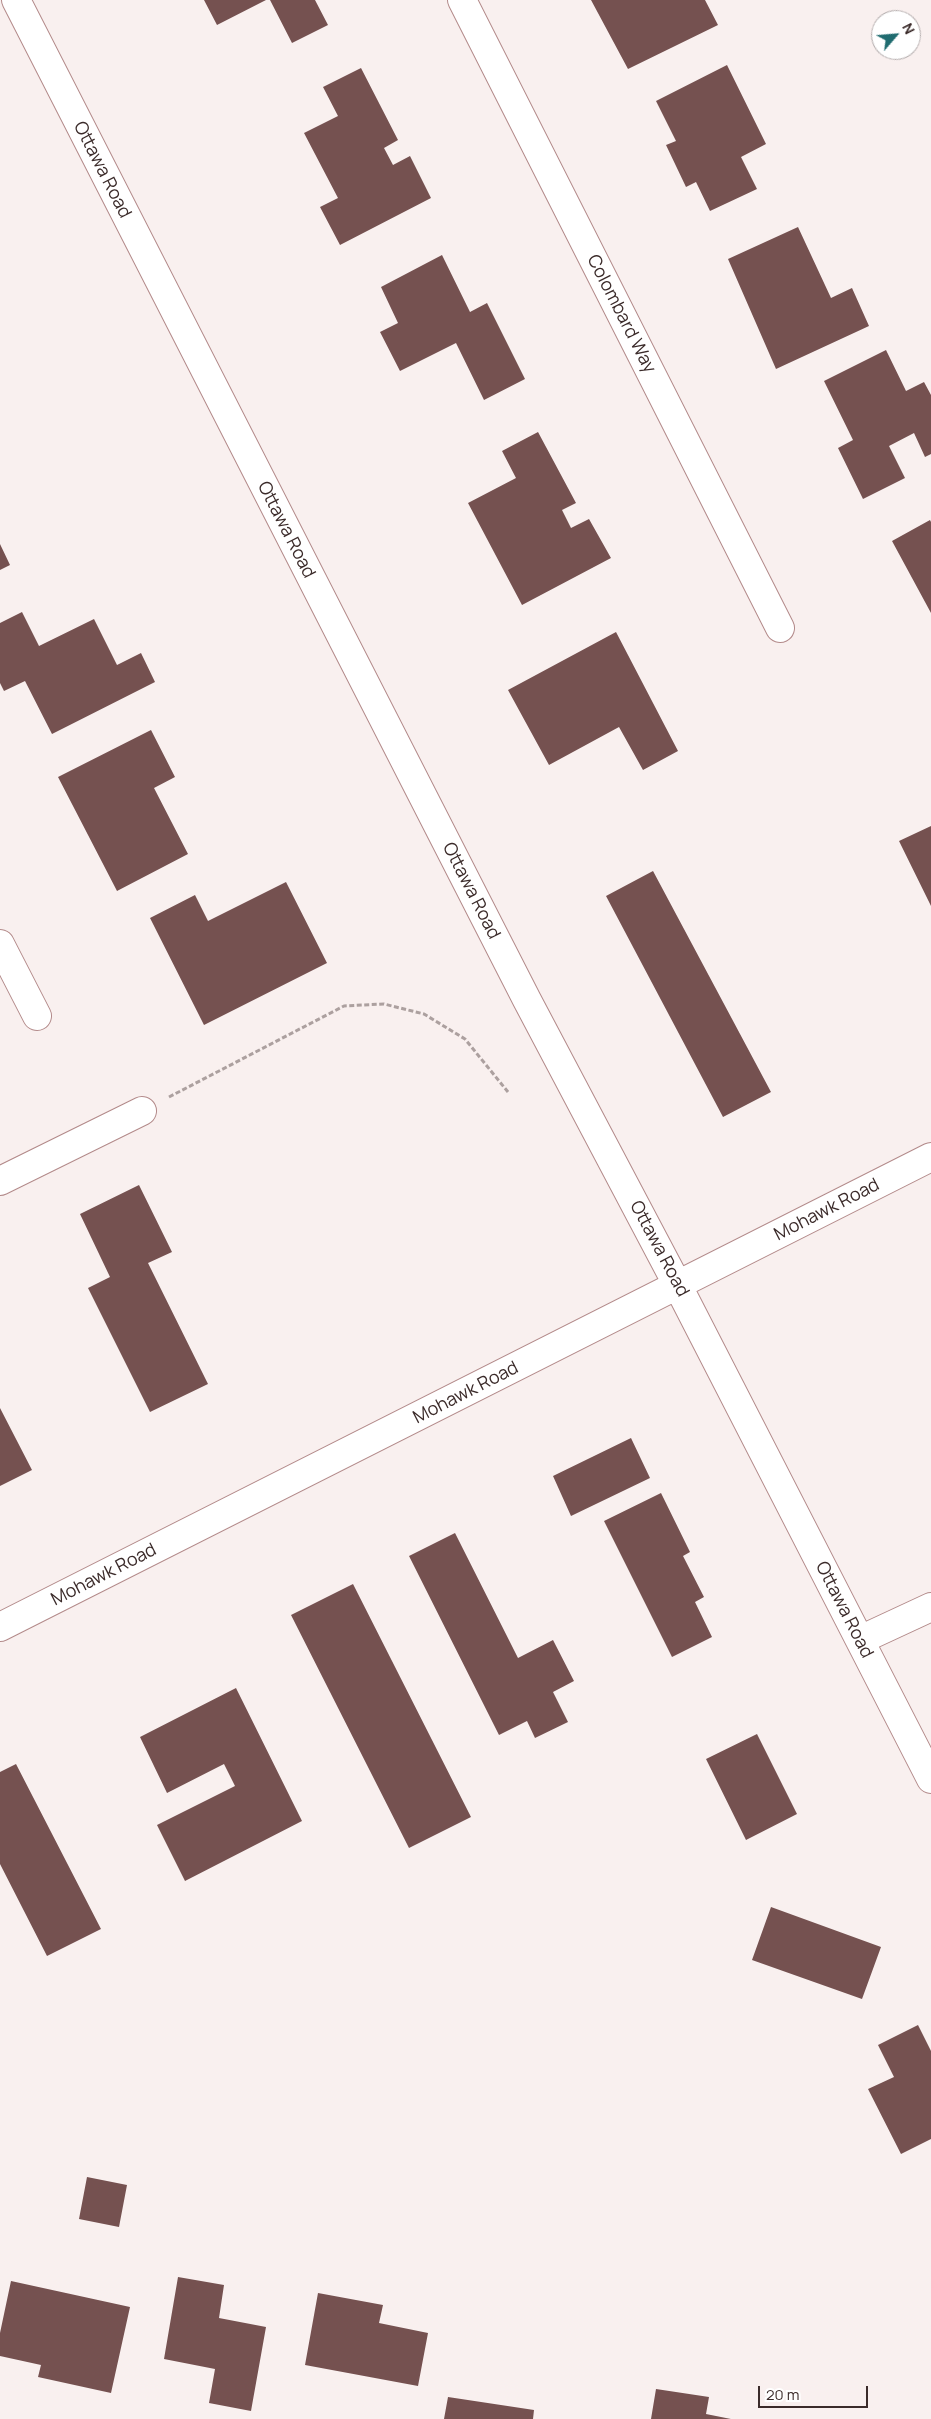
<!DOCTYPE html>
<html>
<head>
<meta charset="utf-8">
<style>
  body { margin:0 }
  #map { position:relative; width:931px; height:2419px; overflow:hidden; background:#f9f0ef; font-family:Manrope,sans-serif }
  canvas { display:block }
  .north { position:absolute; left:871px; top:10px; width:50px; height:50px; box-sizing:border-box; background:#fff; border:1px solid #b1aaaa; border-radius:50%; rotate:63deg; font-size:14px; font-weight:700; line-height:20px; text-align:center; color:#3b2b2a }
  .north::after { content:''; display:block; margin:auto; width:18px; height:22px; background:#206c70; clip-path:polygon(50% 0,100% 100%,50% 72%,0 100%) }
  .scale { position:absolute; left:758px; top:2386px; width:110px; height:22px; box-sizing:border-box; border:2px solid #3b2b2a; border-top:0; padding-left:6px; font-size:15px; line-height:18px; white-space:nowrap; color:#3b2b2a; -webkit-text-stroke:4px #fff; paint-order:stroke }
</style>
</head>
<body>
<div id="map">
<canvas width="931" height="2419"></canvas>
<div class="north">N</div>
<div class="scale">20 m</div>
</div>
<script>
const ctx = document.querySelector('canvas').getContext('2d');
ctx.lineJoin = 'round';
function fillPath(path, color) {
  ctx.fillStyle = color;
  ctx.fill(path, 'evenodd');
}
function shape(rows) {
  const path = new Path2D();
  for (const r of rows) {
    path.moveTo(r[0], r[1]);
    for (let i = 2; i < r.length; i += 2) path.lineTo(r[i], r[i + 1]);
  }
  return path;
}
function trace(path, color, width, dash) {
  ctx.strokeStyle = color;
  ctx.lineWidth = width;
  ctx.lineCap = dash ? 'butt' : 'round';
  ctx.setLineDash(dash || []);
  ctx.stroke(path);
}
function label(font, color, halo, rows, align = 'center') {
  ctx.font = font + ' Manrope,sans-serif';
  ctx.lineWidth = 5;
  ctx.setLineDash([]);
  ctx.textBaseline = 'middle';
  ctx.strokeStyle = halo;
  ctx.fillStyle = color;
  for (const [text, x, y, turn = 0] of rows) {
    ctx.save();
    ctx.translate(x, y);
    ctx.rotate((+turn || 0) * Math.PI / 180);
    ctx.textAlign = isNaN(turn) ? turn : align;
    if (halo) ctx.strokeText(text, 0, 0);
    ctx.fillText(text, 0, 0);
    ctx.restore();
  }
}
fillPath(shape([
  [204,0,266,0,217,25],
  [270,0,315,0,328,25,292,43],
  [591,0,705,0,718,25,628,69],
  [727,65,766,144,741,157,757,189,710,211,696,182,686,187,666,145,676,141,656,101],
  [361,68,398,140,384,148,393,165,410,156,431,198,340,245,320,207,338,198,304,133,338,116,323,87],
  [798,227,831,298,852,288,869,326,776,369,728,259],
  [442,255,470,312,487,303,525,379,484,400,456,343,400,371,380,332,398,323,381,287],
  [886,350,906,391,924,382,931,395,931,454,925,457,914,433,889,446,905,478,863,499,838,448,853,440,824,381],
  [538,432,576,503,562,510,571,528,589,519,611,558,522,605,468,503,516,478,502,451],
  [930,520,931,522,931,613,892,541],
  [0,544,10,565,0,570],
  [22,612,39,646,94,619,117,665,141,653,155,682,52,734,25,681,4,691,0,683,0,623],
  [616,632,678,751,643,770,619,727,549,765,508,690],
  [151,730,175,777,154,788,188,854,117,891,58,777],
  [931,826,931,906,899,841],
  [653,871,771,1092,723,1117,606,896],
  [286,882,327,963,204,1025,150,918,195,895,208,921],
  [139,1185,172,1252,148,1263,208,1384,150,1412,88,1288,110,1277,80,1214],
  [0,1408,32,1470,0,1486],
  [631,1438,650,1478,571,1516,553,1476],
  [661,1493,690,1552,683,1556,704,1597,695,1602,712,1637,672,1657,604,1521],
  [455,1533,518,1658,553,1640,574,1681,553,1692,568,1722,535,1738,527,1721,499,1735,409,1556],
  [353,1584,471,1817,409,1848,291,1615],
  [236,1688,302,1821,185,1881,157,1825,235,1786,224,1764,167,1793,140,1737],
  [757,1734,797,1814,746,1840,706,1759],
  [16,1764,101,1929,47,1956,0,1864,0,1772],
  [771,1907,881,1947,862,1999,752,1960],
  [918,2025,931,2051,931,2139,901,2154,868,2089,894,2077,878,2045],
  [87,2177,127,2185,119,2227,79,2219],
  [178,2277,224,2285,219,2318,266,2327,251,2411,209,2403,215,2369,164,2359],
  [11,2281,130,2307,111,2393,38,2377,41,2365,0,2356,0,2333],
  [318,2293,383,2305,379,2323,428,2333,418,2386,305,2365],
  [656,2389,709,2397,706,2414,731,2419,651,2419],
  [448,2397,534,2410,533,2419,444,2419]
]), '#755150');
const minor = shape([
  [16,0,527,1000,678,1286,931,1779],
  [462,0,780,628],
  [0,944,37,1016],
  [0,1181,142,1111],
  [0,1627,931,1157],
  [860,1640,931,1607]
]);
trace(minor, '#b38a8a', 30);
trace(shape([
  [169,1097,344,1006,384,1004,424,1014,465,1039,508,1092]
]), '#aca09f', 3, [5, 2.5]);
trace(minor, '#fff', 28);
label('18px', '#3b2b2a', '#fff', [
  ["Ottawa Road",102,170,63],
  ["Colombard Way",621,314,63],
  ["Ottawa Road",286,530,63],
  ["Ottawa Road",471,891,63],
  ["Mohawk Road",827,1210,-27],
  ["Ottawa Road",659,1249,62],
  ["Mohawk Road",466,1393,-27],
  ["Mohawk Road",104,1575,-27],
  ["Ottawa Road",844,1610,63]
]);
</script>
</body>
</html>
